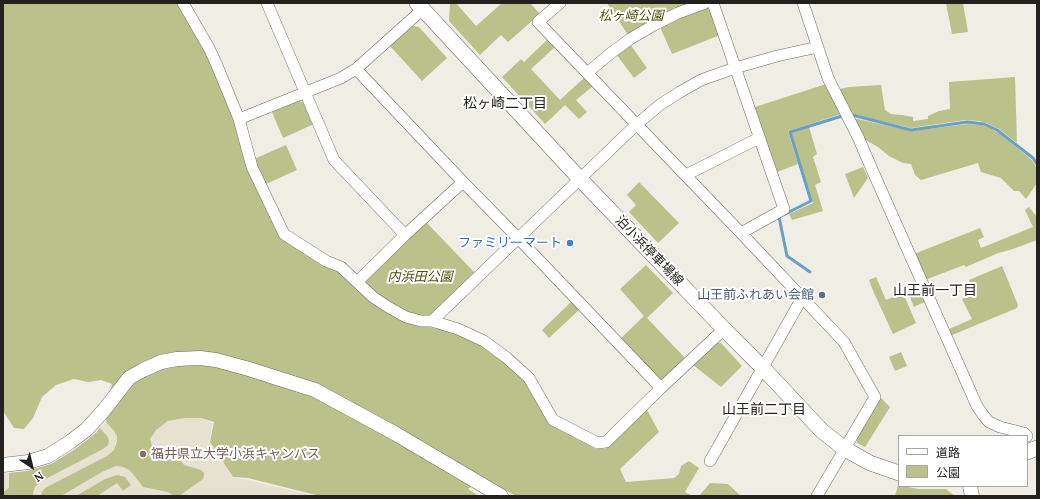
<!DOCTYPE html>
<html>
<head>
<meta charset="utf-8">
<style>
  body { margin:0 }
  #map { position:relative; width:1040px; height:499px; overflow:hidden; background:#f0ede5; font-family:"PT Serif","Noto Sans JP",serif }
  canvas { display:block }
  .frame { position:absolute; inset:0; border:4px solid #22211e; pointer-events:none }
  .legend { position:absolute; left:898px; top:435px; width:130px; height:52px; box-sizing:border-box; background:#fff; border:1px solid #a7a6a5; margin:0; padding:5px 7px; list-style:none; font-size:12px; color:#22211e }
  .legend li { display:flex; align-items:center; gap:8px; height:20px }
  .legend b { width:20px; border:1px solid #a7a6a5 }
  .north { position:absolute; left:12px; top:447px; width:40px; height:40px; -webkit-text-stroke:3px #fff; paint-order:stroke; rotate:145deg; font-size:11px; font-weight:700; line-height:16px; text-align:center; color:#22211e }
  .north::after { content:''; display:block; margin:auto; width:14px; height:18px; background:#22211e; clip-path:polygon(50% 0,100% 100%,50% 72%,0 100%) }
</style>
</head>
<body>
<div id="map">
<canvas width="1040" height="499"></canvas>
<div class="frame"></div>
<ul class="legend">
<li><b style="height:5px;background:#fff"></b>道路</li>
<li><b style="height:11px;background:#bac18a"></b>公園</li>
</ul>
<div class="north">N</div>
</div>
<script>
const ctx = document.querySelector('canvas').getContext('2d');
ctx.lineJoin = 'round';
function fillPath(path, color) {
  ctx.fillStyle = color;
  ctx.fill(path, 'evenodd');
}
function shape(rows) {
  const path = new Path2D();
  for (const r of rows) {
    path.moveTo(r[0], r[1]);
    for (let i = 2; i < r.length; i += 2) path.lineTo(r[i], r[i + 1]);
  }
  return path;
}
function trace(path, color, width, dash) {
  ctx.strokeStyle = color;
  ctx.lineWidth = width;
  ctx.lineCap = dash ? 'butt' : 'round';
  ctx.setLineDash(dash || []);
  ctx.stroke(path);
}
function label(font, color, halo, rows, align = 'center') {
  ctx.font = font + ' "PT Serif","Noto Sans JP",serif';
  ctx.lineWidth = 4;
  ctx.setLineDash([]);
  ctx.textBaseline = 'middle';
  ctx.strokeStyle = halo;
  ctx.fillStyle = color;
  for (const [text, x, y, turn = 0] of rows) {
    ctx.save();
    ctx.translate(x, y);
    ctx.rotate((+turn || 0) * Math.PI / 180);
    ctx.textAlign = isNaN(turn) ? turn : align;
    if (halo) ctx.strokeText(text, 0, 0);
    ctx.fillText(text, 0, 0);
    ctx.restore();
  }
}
fillPath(shape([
  [185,418,201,418,213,423,209,442,233,478,248,480,315,496,3,496,3,473,14,473,27,471,51,464,63,458,84,443,96,433,106,422,114,431,141,432,168,422]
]), '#e7e1d2');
fillPath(shape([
  [3,3,179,3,206,50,276,230,422,326,430,327,455,333,480,344,504,361,524,379,549,423,596,449,605,449,647,410,659,432,620,469,626,482,674,478,679,474,681,466,689,461,699,468,685,492,692,496,516,496,484,478,468,489,479,496,320,496,248,478,233,477,210,442,214,422,201,418,185,418,168,421,156,430,150,439,152,446,156,454,165,459,181,461,184,465,201,470,204,473,204,476,203,479,179,496,174,496,168,492,143,487,133,474,129,470,123,467,116,466,102,472,61,496,41,496,42,492,45,488,107,456,114,450,117,442,117,436,114,431,106,422,112,384,101,380,88,382,74,379,56,385,42,397,33,418,24,429,14,428,3,411],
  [450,3,456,3,476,26,502,3,530,3,540,14,508,42,501,35,480,55,449,21],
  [607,3,693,3,628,35],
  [946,3,963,3,968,32,952,34],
  [708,8,712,10,720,35,672,54,660,27,699,11],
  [413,26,419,27,447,58,422,81,390,46],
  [548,39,555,47,531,69,560,100,585,77,593,86,576,100,587,112,579,119,565,105,545,124,502,77,521,59,524,62],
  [630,44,647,68,634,78,616,54],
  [1015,77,1017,143,999,129,986,123,979,121,965,120,911,128,851,114,840,89,849,87,881,85,885,110,891,114,902,115,913,117,913,121,928,119,928,116,939,111,950,109,949,82],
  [826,84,841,114,788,131,798,164,777,172,755,107],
  [299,101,304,103,314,124,283,138,272,112],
  [853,118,911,131,968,124,982,125,988,127,1000,134,1032,160,1037,168,1037,183,1026,199,1019,191,1014,191,1001,178,981,172,978,163,921,180,915,175,911,164,903,163,889,156,878,147,862,138],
  [809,127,817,154,813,157,821,182,815,185,823,211,792,220,789,214,813,203,791,133],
  [286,145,297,170,266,184,254,159],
  [863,167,868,178,854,198,845,174],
  [639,182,679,223,658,243,629,212,636,205,627,195],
  [1029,207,1037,217,1037,240,1010,250,998,253,966,267,964,265,925,280,914,254,980,228,984,237,978,240,981,248,1033,227,1025,210],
  [426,222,475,273,430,316,426,317,417,315,406,311,390,303,375,293,366,284,366,279],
  [646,265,673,293,647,318,686,359,663,381,658,380,620,339,644,316,620,289],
  [1002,266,1018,305,1017,308,950,336,947,330,972,319,962,299,975,293,969,280],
  [876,277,886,300,903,293,916,323,893,334,874,293,869,280],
  [920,284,928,300,914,307,907,290],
  [572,301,580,309,549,338,542,330],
  [716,343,721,343,742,366,721,387,693,365],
  [901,352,907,366,895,371,889,357],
  [880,397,890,407,865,447,857,443,856,438],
  [100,428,107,436,109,440,108,445,103,449,40,482,35,487,33,493,33,496,3,496,3,492,9,488,9,473,27,471,51,464,74,450,96,433],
  [117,475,125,477,131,485,123,491,117,483,97,496,76,496,105,479],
  [710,483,728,484,741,496,699,496],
  [898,485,918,489,946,489,955,496,895,496]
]), '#bac18a');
trace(shape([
  [852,115,911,130,967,122,984,124,997,130,1033,158,1037,164],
  [810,272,787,256,779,217,811,201,790,132,842,116]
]), '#6aa0c6', 3);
const minor = shape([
  [183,3,209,48,216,63,239,119],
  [267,3,334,160,405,235],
  [560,3,538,22,741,233,844,342,875,397,817,496],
  [713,3,784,209,741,233],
  [803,3,828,78,858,137,874,174,977,406,983,415,989,422,1000,427,1024,433,1027,436],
  [423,9,356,69,341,78,239,119,252,167,284,234,326,261,341,267,373,297,388,307,406,317,421,321,432,321,458,329,484,341,507,358,529,378,553,420,598,443,606,442,661,388,724,329],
  [356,69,463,182,518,238,661,388],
  [587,73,611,53,630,39,654,25,678,13,705,3],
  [686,175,759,138],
  [357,282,405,235,463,182],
  [432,321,637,124,661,104,680,92,701,80,735,68,777,56,818,47],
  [710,461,802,298]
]);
const tertiary = shape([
  [3,465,28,462,48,456,70,442,87,429,104,410,129,378,143,370,161,362,177,359,200,358,216,360,249,369,277,378,315,390,396,434,501,496],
  [970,486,972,496]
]);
const secondary = shape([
  [417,3,580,179,724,329,762,367,822,431,845,449,870,463,899,473],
  [1027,452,1037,448]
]);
trace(minor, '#6e6c65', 12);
trace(tertiary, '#6e6c65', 15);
trace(secondary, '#6e6c65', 16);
trace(minor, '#fff', 11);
trace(tertiary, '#fff', 14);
trace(secondary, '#fff', 15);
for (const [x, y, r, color] of [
  [570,243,4,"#3f7fe0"],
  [822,295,4,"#5c6f8a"],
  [143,454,4,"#8d6e63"]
]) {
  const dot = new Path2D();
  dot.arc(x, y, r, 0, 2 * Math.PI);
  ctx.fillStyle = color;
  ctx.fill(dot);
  trace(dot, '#fff', 1.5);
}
label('italic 13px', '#4c510b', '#fff', [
  ["松ヶ崎公園",631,16],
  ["内浜田公園",420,277]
]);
label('13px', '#366cbe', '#fff', [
  ["ファミリーマート",562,243]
], 'right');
label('13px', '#22211e', '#fff', [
  ["泊小浜停車場線",649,251,46]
]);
label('13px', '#4e5e75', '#fff', [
  ["山王前ふれあい会館",814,295]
], 'right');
label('13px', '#785e54', '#fff', [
  ["福井県立大学小浜キャンパス",151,454]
], 'left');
label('14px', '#22211e', '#fff', [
  ["松ヶ崎二丁目",505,104],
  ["山王前一丁目",935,291],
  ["山王前二丁目",764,410]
]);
</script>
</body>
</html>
